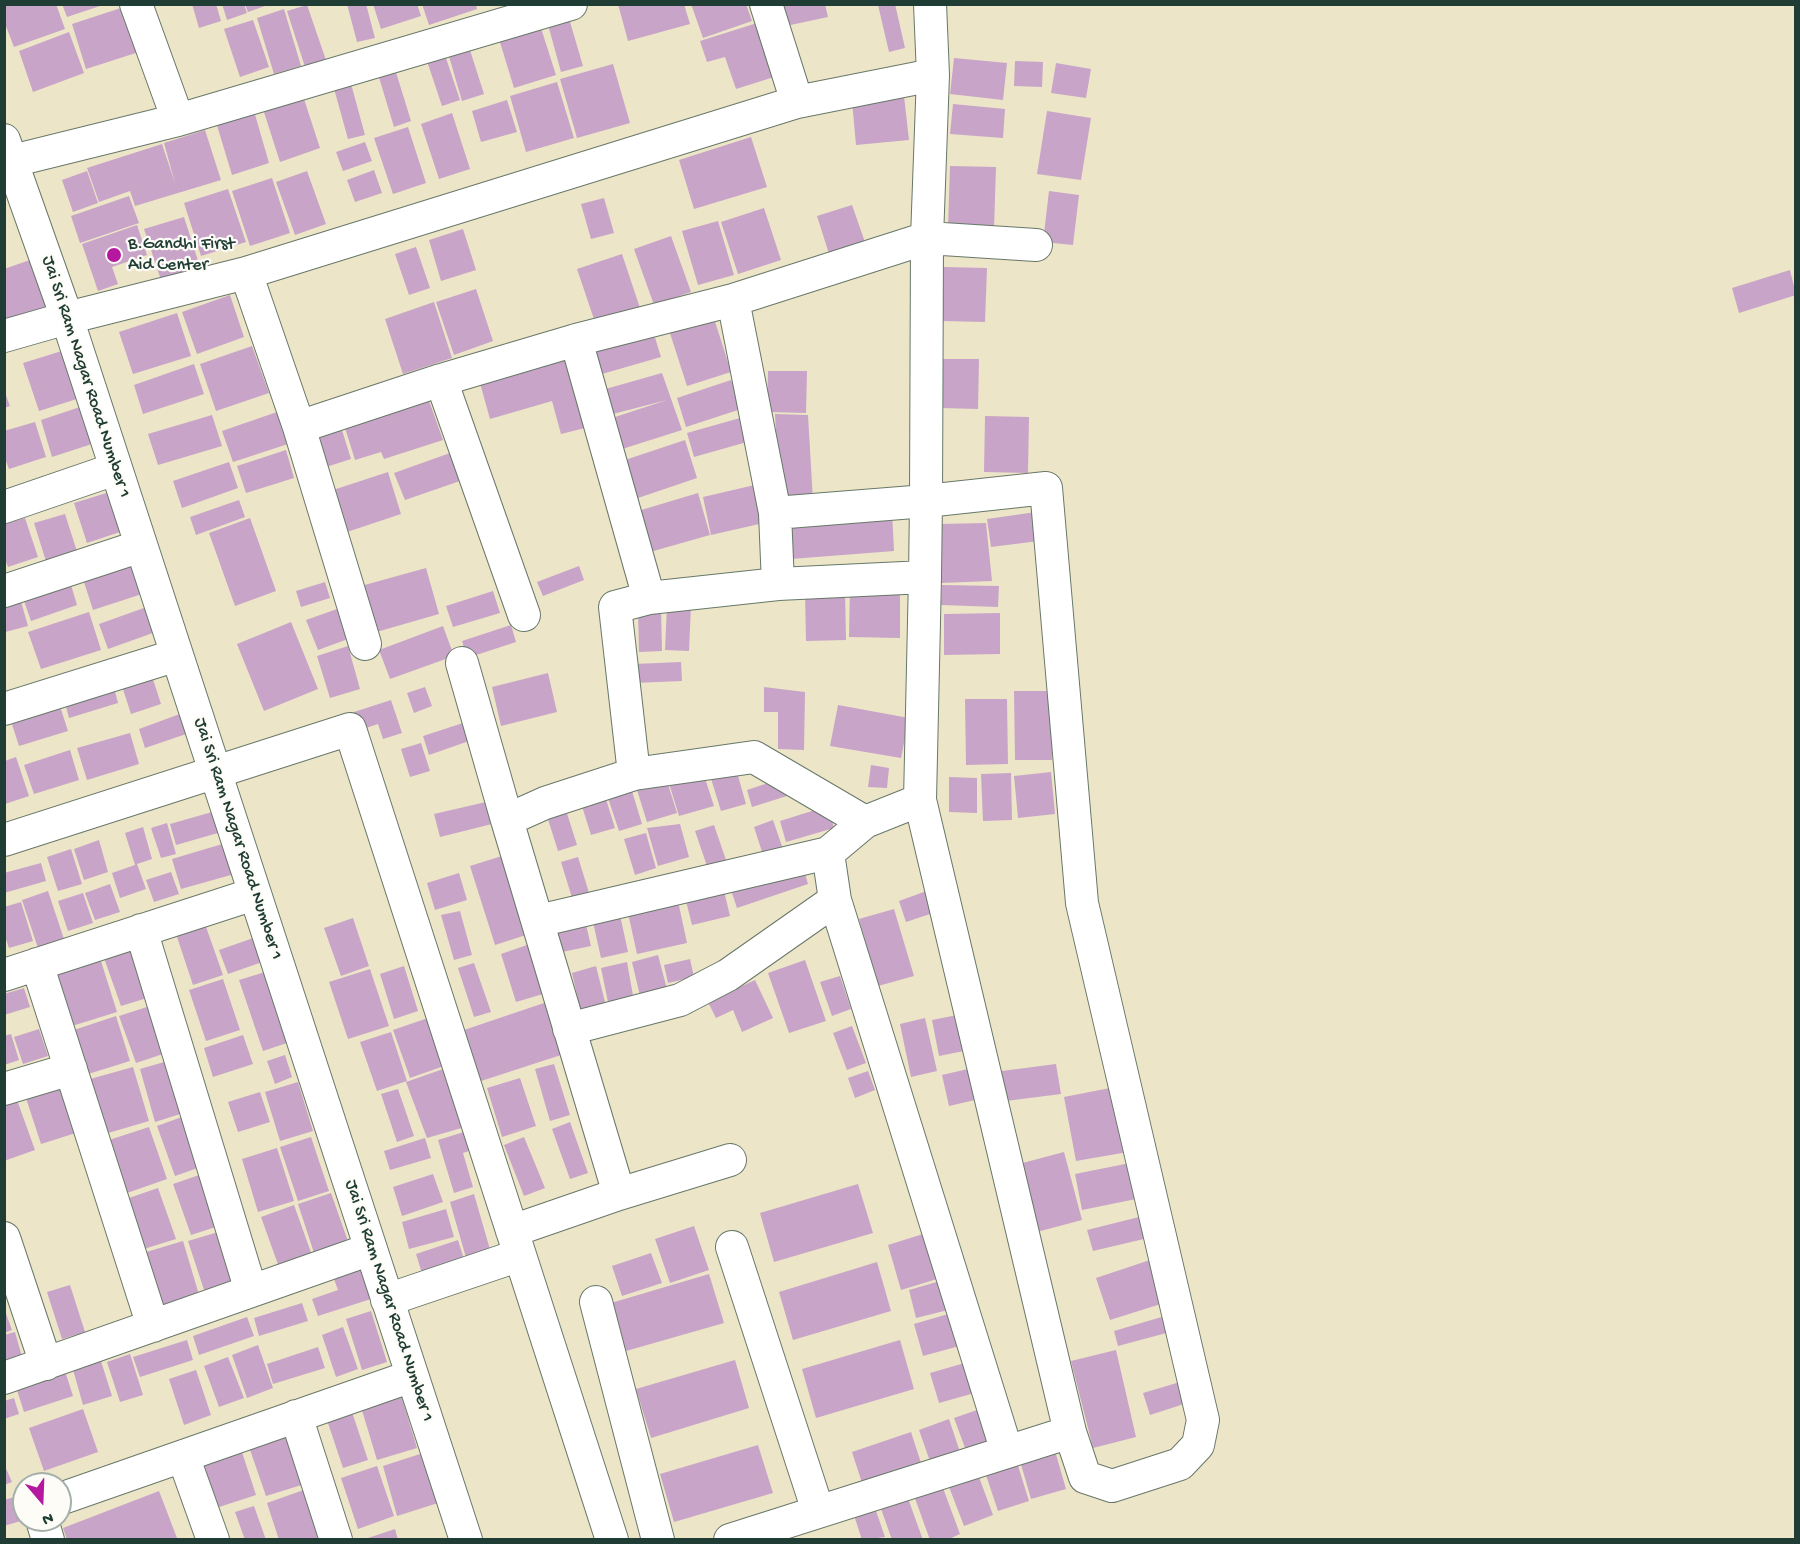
<!DOCTYPE html>
<html>
<head>
<meta charset="utf-8">
<style>
  body { margin:0 }
  #map { position:relative; width:1800px; height:1544px; overflow:hidden; background:#ede5c8; font-family:"Gochi Hand",sans-serif }
  canvas { display:block }
  .frame { position:absolute; inset:0; border:6px solid #1f3d34; pointer-events:none }
  .north { position:absolute; left:12px; top:1472px; width:60px; height:60px; box-sizing:border-box; background:#fdfcf7; border:2px solid #a4b0a9; border-radius:50%; rotate:161deg; font-size:16px; font-weight:700; line-height:24px; text-align:center; color:#1f3d34 }
  .north::after { content:''; display:block; margin:auto; width:21px; height:27px; background:#b5179e; clip-path:polygon(50% 0,100% 100%,50% 72%,0 100%) }
</style>
</head>
<body>
<div id="map">
<canvas width="1800" height="1544"></canvas>
<div class="frame"></div>
<div class="north">N</div>
</div>
<script>
const ctx = document.querySelector('canvas').getContext('2d');
ctx.lineJoin = 'round';
function fillPath(path, color) {
  ctx.fillStyle = color;
  ctx.fill(path, 'evenodd');
}
function shape(rows) {
  const path = new Path2D();
  for (const r of rows) {
    path.moveTo(r[0], r[1]);
    for (let i = 2; i < r.length; i += 2) path.lineTo(r[i], r[i + 1]);
  }
  return path;
}
function trace(path, color, width, dash) {
  ctx.strokeStyle = color;
  ctx.lineWidth = width;
  ctx.lineCap = dash ? 'butt' : 'round';
  ctx.setLineDash(dash || []);
  ctx.stroke(path);
}
function label(font, color, halo, rows, align = 'center') {
  ctx.font = font + ' "Gochi Hand",sans-serif';
  ctx.lineWidth = 4.5;
  ctx.setLineDash([]);
  ctx.textBaseline = 'middle';
  ctx.strokeStyle = halo;
  ctx.fillStyle = color;
  for (const [text, x, y, turn = 0] of rows) {
    ctx.save();
    ctx.translate(x, y);
    ctx.rotate((+turn || 0) * Math.PI / 180);
    ctx.textAlign = isNaN(turn) ? turn : align;
    if (halo) ctx.strokeText(text, 0, 0);
    ctx.fillText(text, 0, 0);
    ctx.restore();
  }
}
fillPath(shape([
  [4,4,56,4,65,29,14,47,4,21],
  [62,4,103,4,103,5,67,17],
  [192,4,216,4,221,21,199,28],
  [222,4,244,4,247,13,227,20],
  [245,4,265,4,265,6,248,12],
  [347,4,366,4,375,38,357,42],
  [373,4,417,4,421,16,381,29],
  [422,4,476,4,477,9,429,25],
  [618,4,684,4,690,24,628,41],
  [691,4,746,4,752,21,703,38],
  [777,4,825,4,828,17,781,27],
  [895,4,905,48,889,52,878,5],
  [307,5,327,63,306,70,287,11],
  [127,6,142,51,86,69,72,24],
  [284,9,301,66,274,74,257,18],
  [568,15,583,66,561,72,547,21],
  [253,20,269,67,240,77,224,29],
  [757,23,774,77,736,89,725,57,707,62,700,41],
  [540,25,556,75,514,88,499,39],
  [69,32,84,73,33,92,19,51],
  [469,47,484,94,462,101,448,53],
  [445,55,460,100,442,106,427,61],
  [954,58,1007,63,1003,100,950,94],
  [1015,61,1043,62,1042,87,1014,86],
  [1056,63,1091,69,1086,98,1051,93],
  [613,64,630,123,577,138,560,79],
  [395,69,411,121,394,127,378,74],
  [350,80,365,135,348,139,333,85],
  [557,82,574,138,526,152,510,96],
  [302,93,320,148,280,162,262,106],
  [904,96,909,140,856,145,852,101],
  [507,100,517,132,481,142,472,111],
  [953,104,1005,109,1003,138,950,134],
  [254,111,269,163,232,175,216,122],
  [1047,111,1091,118,1081,180,1037,174],
  [452,113,470,169,439,179,421,124],
  [408,127,426,183,393,194,374,138],
  [205,130,221,180,135,206,130,191,99,202,87,168,162,144,175,183,164,143],
  [751,137,767,187,694,209,679,160],
  [365,142,372,161,343,171,336,152],
  [950,166,996,167,994,229,948,228],
  [374,170,382,193,355,202,347,180],
  [87,171,98,203,73,212,62,180],
  [307,171,326,224,295,235,276,182],
  [272,178,290,233,250,246,232,191],
  [228,189,246,242,201,256,184,203],
  [1049,191,1079,195,1073,245,1043,242],
  [129,196,139,223,80,243,71,216],
  [604,198,614,233,591,239,581,204],
  [852,205,866,245,830,257,817,216],
  [764,208,781,260,738,274,721,222],
  [184,217,202,273,163,286,144,229],
  [718,221,734,275,698,285,682,231],
  [137,225,147,255,112,267,118,284,98,291,82,244],
  [463,229,476,270,441,281,429,240],
  [671,236,691,292,654,305,634,249],
  [416,247,430,288,409,295,395,254],
  [622,254,642,314,597,328,577,269],
  [33,259,49,307,4,323,4,269],
  [944,267,987,268,985,322,942,321],
  [1790,270,1796,295,1739,313,1732,288],
  [476,289,493,341,454,355,436,302],
  [230,295,244,337,197,354,182,312],
  [434,302,452,358,403,374,385,319],
  [712,312,731,372,687,386,668,327],
  [177,313,191,356,133,374,119,332],
  [653,331,661,357,602,374,594,347],
  [252,346,269,393,216,411,200,364],
  [65,350,80,398,39,411,23,363],
  [567,351,589,427,561,434,552,401,490,419,478,376],
  [942,359,979,359,978,409,941,408],
  [194,364,204,394,143,414,134,385],
  [768,371,807,371,806,413,767,412],
  [662,373,682,430,619,450,609,419,667,400,609,415,602,390],
  [731,380,741,409,686,427,677,398],
  [4,390,10,406,4,408],
  [427,395,443,440,384,459,381,452,355,460,345,428],
  [83,406,95,443,52,457,41,420],
  [277,412,288,444,233,462,222,431],
  [775,414,808,415,813,501,780,503],
  [212,415,222,446,158,465,148,434],
  [985,416,1029,417,1028,473,984,472],
  [740,418,747,442,694,457,687,433],
  [35,422,46,457,9,469,4,456,4,431],
  [342,430,351,459,323,468,313,440],
  [685,440,697,478,638,498,625,460],
  [286,450,294,478,246,493,237,466],
  [450,453,460,481,405,500,394,473],
  [229,462,238,488,182,508,173,481],
  [388,472,401,514,341,534,327,492],
  [759,484,768,522,711,535,703,497],
  [113,491,126,530,87,543,74,503],
  [698,493,710,535,650,552,638,511],
  [239,500,245,517,196,535,190,517],
  [892,512,894,551,791,559,788,520],
  [1036,512,1039,541,991,547,987,519],
  [65,514,81,564,50,574,34,523],
  [25,518,38,557,8,567,4,557,4,524],
  [250,518,276,591,235,606,209,533],
  [986,523,992,581,941,583,939,524],
  [136,565,145,593,93,610,84,582],
  [579,566,584,580,543,596,537,582],
  [426,568,439,614,373,633,361,586],
  [325,582,330,598,301,607,296,591],
  [71,585,77,605,31,621,24,601],
  [850,585,900,586,900,638,849,637],
  [942,585,999,586,998,607,941,605],
  [493,591,500,613,453,627,446,606],
  [805,591,845,591,846,640,806,641],
  [20,598,28,626,5,632,4,603],
  [155,604,164,629,108,649,99,624],
  [667,605,691,606,689,651,665,650],
  [661,607,662,651,639,652,638,608],
  [337,609,348,639,318,650,306,620],
  [89,612,101,650,41,669,28,632],
  [1000,613,1000,654,944,655,944,614],
  [291,622,318,689,264,711,237,644],
  [511,625,516,642,467,658,462,641],
  [443,626,454,656,390,679,379,650],
  [348,646,360,689,330,698,317,656],
  [681,662,682,681,634,683,634,664],
  [150,670,161,704,131,714,120,680],
  [548,673,557,712,501,726,492,687],
  [113,684,118,703,69,718,64,699],
  [425,687,432,706,414,713,407,693],
  [764,687,805,692,804,750,778,749,778,712,764,712],
  [1014,691,1052,691,1052,760,1015,760],
  [965,699,1007,699,1008,764,966,765],
  [58,700,68,731,19,746,9,715],
  [391,700,402,733,383,739,378,724,360,730,354,712],
  [838,705,909,718,901,758,830,746],
  [188,711,195,731,145,748,139,729],
  [463,723,469,741,429,755,423,736],
  [130,733,139,764,87,780,77,748],
  [421,743,430,771,410,777,401,749],
  [70,750,79,780,34,794,24,765],
  [16,757,29,796,5,804,5,761],
  [735,765,746,804,721,811,709,772],
  [871,765,889,768,887,788,868,787],
  [702,769,714,806,679,816,668,780],
  [1051,772,1055,814,1018,818,1014,776],
  [1011,773,1012,820,983,821,981,774],
  [786,777,790,795,752,807,747,790],
  [949,777,977,778,977,813,949,812],
  [667,781,677,813,647,822,637,790],
  [632,791,642,824,619,831,608,798],
  [605,796,615,828,591,835,581,803],
  [486,802,492,824,440,837,434,814],
  [828,806,834,828,786,842,780,821],
  [565,807,577,845,558,851,546,813],
  [212,812,218,833,176,845,170,824],
  [773,820,784,852,764,858,754,827],
  [167,823,176,854,161,858,151,828],
  [680,824,689,857,658,866,647,828],
  [714,825,726,860,707,866,695,831],
  [143,827,152,859,137,864,146,889,120,898,112,873,135,865,125,833],
  [646,833,656,868,635,875,624,839],
  [99,840,108,872,84,880,74,849],
  [229,842,238,873,181,889,172,859],
  [71,849,82,884,58,891,47,857],
  [505,855,529,934,495,945,470,866],
  [578,857,590,896,573,901,561,862],
  [41,863,46,881,4,893,4,873],
  [803,867,808,884,737,908,731,890],
  [171,872,179,894,154,902,146,880],
  [459,873,467,900,435,910,427,883],
  [110,884,120,912,95,920,85,893],
  [932,889,939,911,906,922,899,901],
  [48,891,65,942,39,951,22,900],
  [724,891,730,916,692,925,686,901],
  [83,893,93,923,68,931,58,901],
  [678,901,687,943,637,954,628,913],
  [21,902,33,941,9,948,4,934,4,907],
  [894,909,914,976,878,986,859,919],
  [460,911,472,955,454,960,441,915],
  [620,915,628,952,601,958,593,922],
  [353,918,369,966,341,976,324,928],
  [585,920,591,946,557,953,551,928],
  [205,924,223,975,193,985,176,934],
  [259,936,268,960,228,974,219,950],
  [527,945,543,994,516,1002,501,954],
  [141,946,157,995,121,1006,104,958],
  [658,955,667,989,640,996,632,962],
  [100,958,117,1012,72,1026,56,973],
  [690,959,694,977,668,983,664,965],
  [805,960,826,1021,789,1033,768,973],
  [627,962,634,1001,609,1007,601,968],
  [474,963,491,1012,474,1017,458,968],
  [404,966,418,1011,394,1019,380,974],
  [596,966,606,1006,581,1012,572,973],
  [370,969,389,1026,348,1039,329,982],
  [265,972,287,1043,263,1051,239,980],
  [840,976,851,1009,832,1016,820,982],
  [223,979,240,1030,206,1041,189,990],
  [755,980,773,1018,742,1032,733,1010,716,1018,708,1002],
  [24,988,30,1007,4,1015,4,994],
  [547,1002,564,1054,475,1083,458,1032],
  [156,1004,172,1051,136,1063,119,1016],
  [957,1015,964,1051,939,1056,932,1020],
  [116,1016,130,1061,85,1075,71,1031],
  [428,1018,444,1066,410,1078,393,1030],
  [925,1018,937,1071,911,1077,900,1024],
  [852,1026,866,1063,847,1070,833,1033],
  [39,1029,48,1056,23,1064,14,1037],
  [391,1032,407,1081,377,1091,360,1042],
  [11,1034,19,1060,4,1065,4,1036],
  [243,1035,253,1064,213,1077,204,1048],
  [285,1055,292,1077,275,1084,267,1061],
  [178,1058,193,1110,155,1122,140,1069],
  [554,1064,570,1115,550,1121,535,1069],
  [1056,1064,1061,1094,998,1102,994,1072],
  [133,1067,149,1121,98,1136,83,1081],
  [446,1068,465,1127,427,1138,406,1082],
  [968,1069,975,1100,949,1106,942,1075],
  [868,1071,875,1090,855,1098,848,1078],
  [520,1078,536,1126,502,1137,487,1088],
  [62,1079,79,1132,41,1144,24,1092],
  [298,1082,313,1131,280,1141,265,1092],
  [1115,1087,1128,1152,1076,1161,1064,1097],
  [398,1089,414,1136,397,1142,381,1094],
  [260,1092,270,1122,238,1132,228,1102],
  [17,1100,35,1150,4,1161,4,1104],
  [190,1114,209,1164,175,1176,157,1126],
  [570,1122,588,1173,570,1179,552,1129],
  [149,1127,167,1179,127,1193,109,1140],
  [467,1131,472,1150,463,1153,473,1187,454,1193,438,1140],
  [311,1137,329,1191,298,1201,280,1147],
  [524,1137,545,1188,524,1196,504,1145],
  [425,1138,431,1158,390,1170,384,1151],
  [277,1148,294,1201,258,1212,242,1159],
  [1064,1152,1082,1220,1033,1233,1015,1165],
  [1135,1162,1141,1198,1082,1210,1075,1174],
  [211,1171,228,1223,191,1235,173,1184],
  [433,1174,443,1202,402,1216,393,1187],
  [858,1184,873,1233,774,1262,760,1213],
  [158,1188,176,1239,144,1249,126,1199],
  [331,1193,350,1247,316,1259,298,1204],
  [474,1194,491,1253,467,1261,450,1202],
  [294,1205,313,1258,280,1270,261,1217],
  [446,1209,454,1237,409,1249,402,1222],
  [1143,1216,1148,1238,1093,1251,1087,1230],
  [694,1226,709,1270,670,1283,655,1239],
  [225,1230,241,1281,205,1293,188,1241],
  [923,1234,937,1279,901,1290,888,1245],
  [458,1240,467,1269,425,1283,416,1254],
  [183,1241,200,1298,160,1310,143,1253],
  [651,1253,662,1283,622,1296,612,1266],
  [1150,1260,1164,1303,1110,1320,1096,1278],
  [877,1262,891,1311,793,1340,779,1292],
  [361,1269,371,1299,318,1316,312,1299,338,1290,334,1279],
  [709,1274,724,1323,626,1351,611,1303],
  [940,1281,948,1310,916,1318,909,1290],
  [70,1285,85,1332,62,1339,47,1292],
  [302,1303,308,1321,259,1336,254,1318],
  [4,1308,12,1330,4,1333],
  [371,1311,387,1362,362,1370,346,1319],
  [955,1312,963,1345,923,1356,914,1324],
  [1165,1316,1170,1332,1118,1346,1114,1331],
  [247,1317,254,1336,199,1355,193,1336],
  [343,1327,358,1369,336,1377,322,1335],
  [15,1332,22,1357,5,1362,4,1335],
  [187,1340,193,1360,140,1377,133,1357],
  [900,1340,914,1389,816,1418,802,1369],
  [258,1345,273,1388,247,1398,232,1355],
  [318,1347,325,1368,273,1384,267,1364],
  [1116,1350,1136,1437,1093,1448,1071,1361],
  [130,1354,143,1395,120,1402,107,1362],
  [228,1357,244,1398,219,1407,204,1366],
  [100,1358,112,1396,83,1405,72,1366],
  [735,1360,749,1408,651,1438,636,1389],
  [968,1362,978,1392,939,1403,930,1373],
  [196,1370,211,1415,184,1425,169,1379],
  [65,1371,73,1396,24,1412,16,1387],
  [1180,1382,1187,1403,1150,1415,1143,1393],
  [401,1395,417,1448,377,1460,361,1407],
  [14,1398,19,1414,4,1419,4,1401],
  [83,1409,98,1452,44,1471,29,1428],
  [351,1409,368,1460,343,1468,326,1417],
  [977,1410,990,1448,968,1456,954,1418],
  [949,1419,962,1458,932,1467,919,1430],
  [291,1430,308,1483,266,1496,248,1444],
  [911,1432,923,1469,864,1489,852,1452],
  [1053,1444,1066,1489,1031,1499,1018,1454],
  [758,1445,773,1493,674,1522,660,1474],
  [240,1446,256,1495,216,1508,200,1459],
  [423,1453,438,1503,397,1516,383,1466],
  [1015,1456,1029,1501,998,1511,983,1466],
  [4,1464,12,1482,4,1485],
  [377,1466,394,1516,358,1529,341,1478],
  [976,1469,993,1515,964,1526,946,1479],
  [940,1480,960,1534,947,1540,930,1540,912,1490],
  [312,1487,331,1540,279,1540,267,1503],
  [905,1490,923,1540,892,1540,878,1500],
  [159,1491,177,1538,67,1540,63,1528],
  [18,1496,24,1520,4,1526,4,1500],
  [874,1505,885,1537,862,1540,853,1512],
  [254,1506,266,1540,245,1540,235,1512],
  [395,1529,398,1540,365,1540,365,1539]
]), '#c8a4c8');
const minor = shape([
  [136,4,178,120],
  [766,4,797,102],
  [4,140,67,318,466,1540],
  [4,163,178,120,571,4],
  [246,273,299,427,365,644],
  [733,300,775,513,778,584],
  [4,336,67,318,246,273,797,102,933,75],
  [576,340,649,598],
  [441,380,524,615],
  [299,427,441,380,576,340,733,300,927,238,1036,245],
  [4,507,115,469],
  [775,513,926,501,1046,488,1082,903,1203,1420,1198,1445,1180,1464,1112,1486,1085,1477,1070,1432,920,800,925,577,926,501,927,238,933,75,930,4],
  [4,591,141,546],
  [462,663,507,820],
  [4,709,177,655],
  [634,774,615,607,649,598,778,584,925,577],
  [920,800,865,822,828,853,835,900,1007,1452],
  [4,840,350,729,612,1540],
  [538,921,828,853],
  [141,930,251,1291],
  [37,964,153,1326],
  [4,975,254,894],
  [569,1029,680,1000,728,975,835,900],
  [4,1089,71,1069],
  [619,1194,507,820,545,803,634,774,754,757,865,822],
  [512,1231,619,1194,730,1160],
  [4,1238,46,1364],
  [732,1247,818,1511],
  [387,1300,520,1255],
  [596,1302,658,1540],
  [4,1378,371,1249],
  [296,1416,336,1540],
  [183,1456,213,1540],
  [60,1499,412,1376],
  [42,1520,48,1540],
  [730,1540,1070,1432]
]);
trace(minor, '#677868', 34);
trace(minor, '#fff', 32);
for (const [x, y, r, color] of [
  [114,255,8,"#b5179e"]
]) {
  const dot = new Path2D();
  dot.arc(x, y, r, 0, 2 * Math.PI);
  ctx.fillStyle = color;
  ctx.fill(dot);
  trace(dot, '#fdfcf7', 2);
}
label('18px', '#1f3d34', '#fdfcf7', [
  ["B.Gandhi First",128,245],
  ["Aid Center",128,266]
], 'left');
label('18px', '#1f3d34', '#fdfcf7', [
  ["Jai Sri Ram Nagar Road Number 1",85,377,72],
  ["Jai Sri Ram Nagar Road Number 1",237,839,72],
  ["Jai Sri Ram Nagar Road Number 1",388,1301,72]
]);
</script>
</body>
</html>
